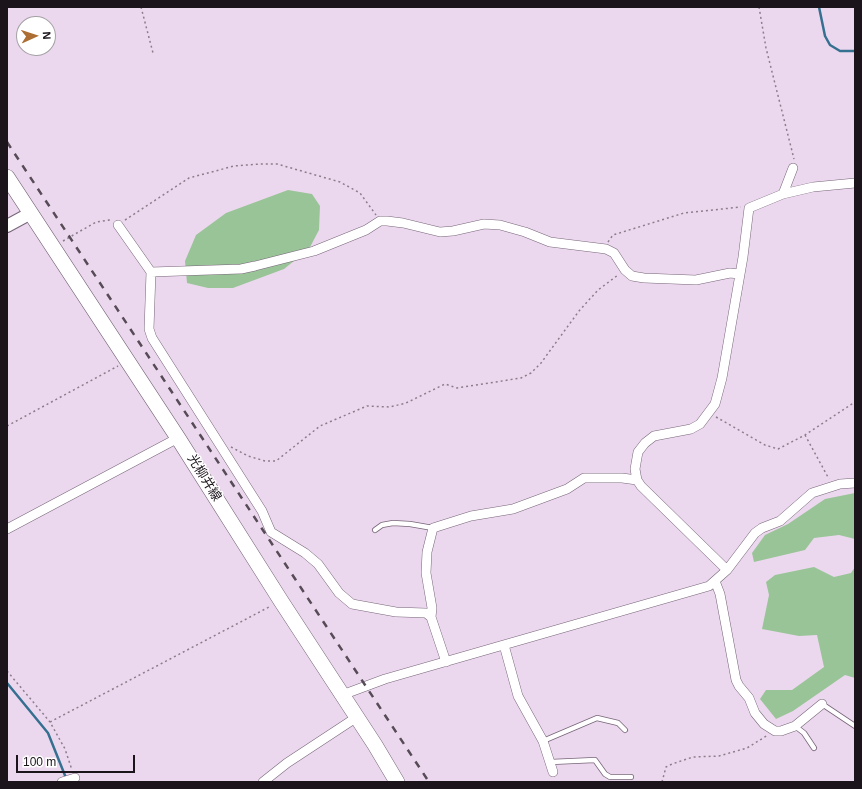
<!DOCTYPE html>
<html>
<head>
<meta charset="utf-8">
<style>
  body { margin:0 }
  #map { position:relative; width:862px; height:789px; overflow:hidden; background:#ecd8ee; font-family:Helvetica,sans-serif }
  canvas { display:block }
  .frame { position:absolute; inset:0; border:8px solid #1b141b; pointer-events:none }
  .north { position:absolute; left:16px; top:16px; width:40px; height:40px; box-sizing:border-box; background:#fff; border:1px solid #a4a1a4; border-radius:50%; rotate:87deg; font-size:11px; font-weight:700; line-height:16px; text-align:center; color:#1b141b }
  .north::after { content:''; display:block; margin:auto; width:14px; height:18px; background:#ad6e34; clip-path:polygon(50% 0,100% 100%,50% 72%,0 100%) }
  .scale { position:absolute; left:16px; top:755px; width:119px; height:18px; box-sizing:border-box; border:2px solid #1b141b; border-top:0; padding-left:5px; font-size:12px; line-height:14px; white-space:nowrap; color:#1b141b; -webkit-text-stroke:3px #fff; paint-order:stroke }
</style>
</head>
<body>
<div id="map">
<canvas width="862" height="789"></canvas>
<div class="frame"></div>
<div class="north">N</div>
<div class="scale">100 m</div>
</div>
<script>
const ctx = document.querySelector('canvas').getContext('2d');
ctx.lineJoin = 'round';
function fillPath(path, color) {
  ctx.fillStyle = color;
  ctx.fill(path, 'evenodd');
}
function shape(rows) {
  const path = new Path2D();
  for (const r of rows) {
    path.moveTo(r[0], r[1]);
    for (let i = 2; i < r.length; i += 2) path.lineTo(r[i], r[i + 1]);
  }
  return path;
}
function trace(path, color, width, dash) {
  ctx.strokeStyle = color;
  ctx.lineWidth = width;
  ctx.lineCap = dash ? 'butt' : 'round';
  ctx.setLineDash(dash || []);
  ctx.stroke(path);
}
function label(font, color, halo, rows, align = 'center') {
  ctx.font = font + ' Helvetica,"Noto Sans JP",sans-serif';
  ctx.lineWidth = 3;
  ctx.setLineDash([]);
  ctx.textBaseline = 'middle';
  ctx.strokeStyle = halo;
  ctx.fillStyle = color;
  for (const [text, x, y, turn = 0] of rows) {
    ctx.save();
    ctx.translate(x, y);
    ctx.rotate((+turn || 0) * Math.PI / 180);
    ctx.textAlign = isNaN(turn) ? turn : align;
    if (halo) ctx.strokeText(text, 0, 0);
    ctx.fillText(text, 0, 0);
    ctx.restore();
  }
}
fillPath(shape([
  [288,190,312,194,320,206,319,230,309,249,284,269,233,288,208,288,187,283,185,261,196,235,226,213],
  [855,493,855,539,839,535,814,538,805,550,754,562,752,553,765,535,788,524,825,499],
  [814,567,834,577,851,573,855,567,855,678,845,675,793,711,776,719,760,699,766,690,792,690,824,667,817,635,799,636,762,629,769,595,766,582,775,575]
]), '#99c498');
trace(shape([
  [819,7,825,36,830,45,840,51,855,51],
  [7,683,48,733,66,778]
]), '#367091', 2.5);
const service = shape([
  [375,530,382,525,393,523,410,524,433,528],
  [822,704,855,726],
  [795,726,804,733,814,748],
  [543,741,597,718,618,723,625,730],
  [551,762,595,760,605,774,610,777,631,777]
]);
const minor = shape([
  [783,194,793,168],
  [118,225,151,272,149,329,152,338,262,511,271,532,305,553,318,564,339,593,352,604,396,612,426,613,431,617,446,662],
  [151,272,241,269,255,266,314,251,366,230,380,221,387,221,403,223,440,232,453,231,484,224,500,225,525,232,550,242,606,249,614,253,625,270,632,276,644,278,696,280,730,273,739,274],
  [7,529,178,438],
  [727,570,641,486,637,480,635,469,638,452,645,443,654,436,691,429,700,424,715,404,722,378,743,257,749,208,783,194,813,187,855,183],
  [715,581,720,594,736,680,739,686,749,698,755,713,764,724,775,731,781,731,795,726,822,704],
  [431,617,432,608,426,573,427,552,433,528,471,516,513,509,567,489,584,478,622,478,637,480],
  [504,645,518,696,543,741,553,772],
  [342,695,385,679,709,586,727,570,755,533,762,528,780,521,812,493,840,484,855,483],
  [62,782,75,778],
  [263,782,287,763,357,717]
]);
const tertiary = shape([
  [7,226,31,213]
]);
const primary = shape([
  [7,177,178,438,281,601,375,745,397,782]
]);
trace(service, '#776579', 6);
trace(minor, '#776579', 10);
trace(tertiary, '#776579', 14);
trace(primary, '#776579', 16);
trace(shape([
  [141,7,153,53],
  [759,7,766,48,794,159],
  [125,220,189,178,234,166,260,164,277,164,340,182,360,193,376,215],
  [63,241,96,222,109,220,111,221],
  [608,242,613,235,684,213,741,207],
  [716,417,765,445,778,449,805,435,855,402],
  [7,426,118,366],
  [805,435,829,479],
  [231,447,248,456,265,461,276,461,320,426,367,406,390,407,406,403,445,384,457,388,521,378,531,373,541,363,579,311,598,290,618,275],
  [7,671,50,722,65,749,72,770],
  [50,722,271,606],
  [662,782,666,767,672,764,693,757,719,756,747,748,768,735]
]), '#8b7d8c', 1.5, [2, 3]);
trace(service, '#fff', 4.5);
trace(minor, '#fff', 9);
trace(tertiary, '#fff', 12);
trace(primary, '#fff', 15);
trace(shape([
  [7,142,429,782]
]), '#564b56', 2.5, [7, 7]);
label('13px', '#1b141b', '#fff', [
  ["光柳井線",204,478,58]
]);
</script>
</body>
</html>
